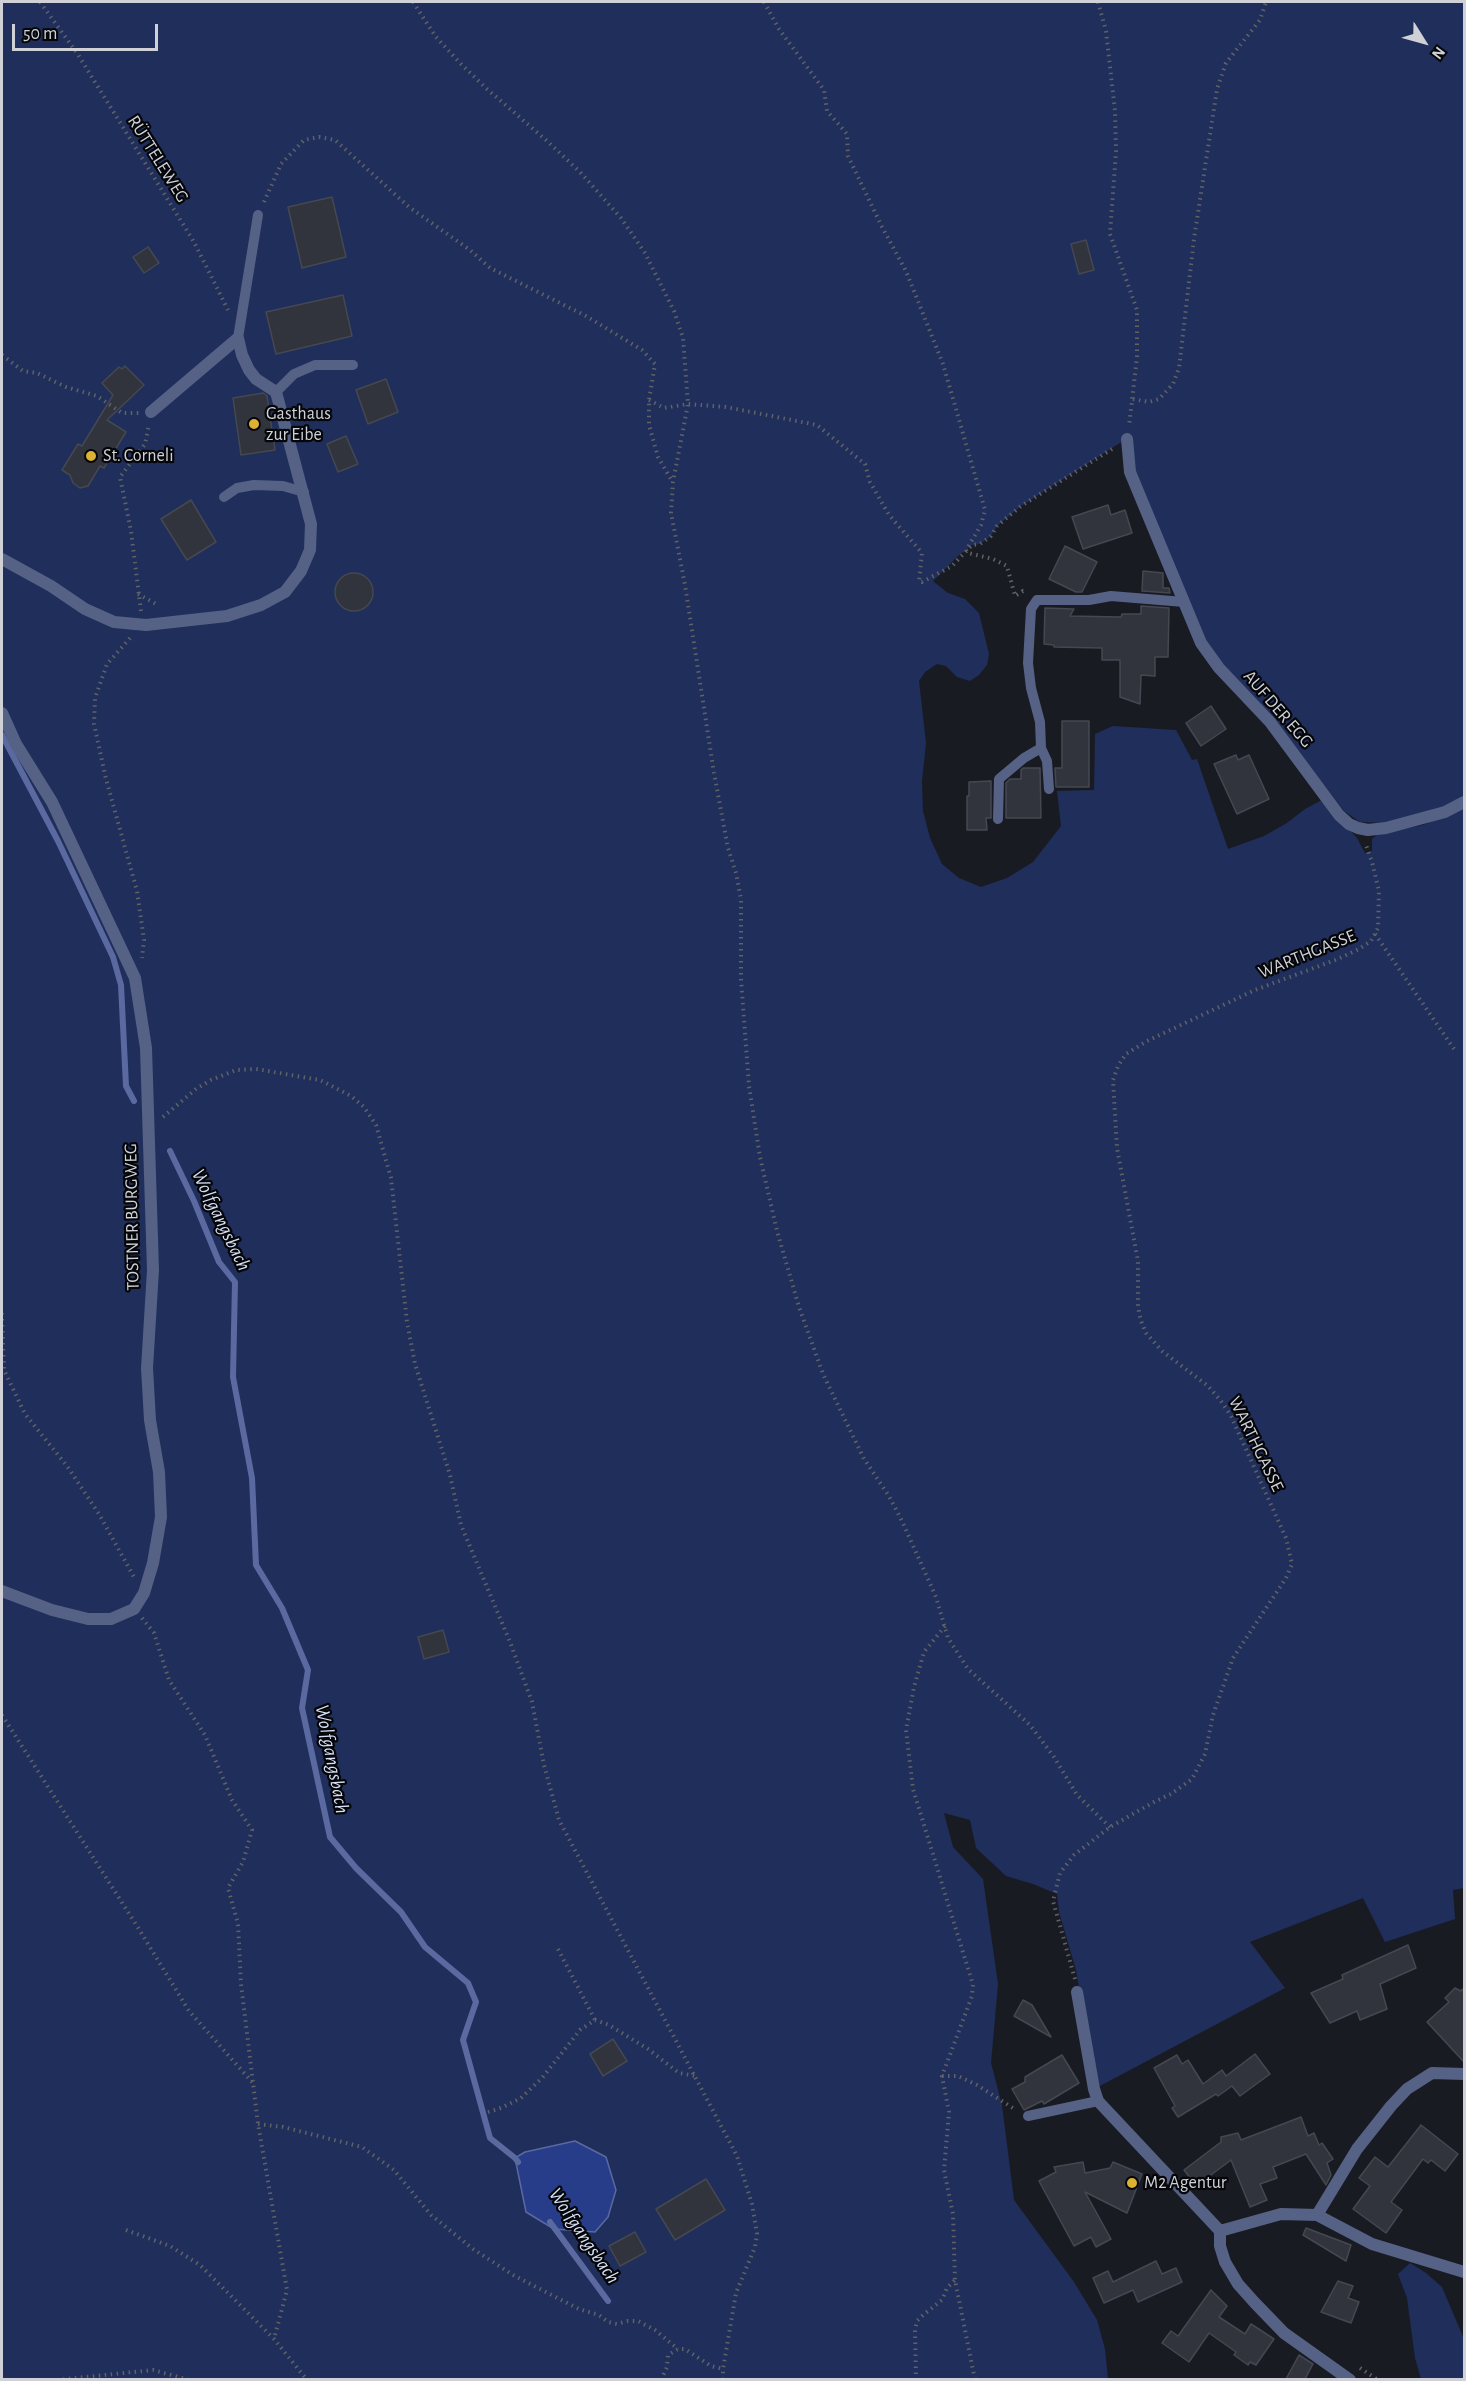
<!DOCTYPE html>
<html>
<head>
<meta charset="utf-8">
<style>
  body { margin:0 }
  #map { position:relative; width:1466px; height:2381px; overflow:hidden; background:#191b23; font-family:"Alegreya Sans",sans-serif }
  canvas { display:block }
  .frame { position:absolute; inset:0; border:3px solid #cfd1d6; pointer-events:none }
  .north { position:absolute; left:1394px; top:12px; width:60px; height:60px; -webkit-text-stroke:4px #050609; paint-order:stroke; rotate:127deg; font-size:16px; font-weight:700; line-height:24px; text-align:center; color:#cfd1d6 }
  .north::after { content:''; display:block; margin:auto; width:21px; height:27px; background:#cfd1d6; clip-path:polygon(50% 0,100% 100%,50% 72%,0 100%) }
  .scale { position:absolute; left:12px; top:24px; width:146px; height:27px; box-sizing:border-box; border:3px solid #cfd1d6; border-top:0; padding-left:8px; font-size:18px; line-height:21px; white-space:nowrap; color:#cfd1d6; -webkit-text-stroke:4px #050609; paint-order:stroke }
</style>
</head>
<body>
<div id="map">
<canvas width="1466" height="2381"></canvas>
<div class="frame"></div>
<div class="north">N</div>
<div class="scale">50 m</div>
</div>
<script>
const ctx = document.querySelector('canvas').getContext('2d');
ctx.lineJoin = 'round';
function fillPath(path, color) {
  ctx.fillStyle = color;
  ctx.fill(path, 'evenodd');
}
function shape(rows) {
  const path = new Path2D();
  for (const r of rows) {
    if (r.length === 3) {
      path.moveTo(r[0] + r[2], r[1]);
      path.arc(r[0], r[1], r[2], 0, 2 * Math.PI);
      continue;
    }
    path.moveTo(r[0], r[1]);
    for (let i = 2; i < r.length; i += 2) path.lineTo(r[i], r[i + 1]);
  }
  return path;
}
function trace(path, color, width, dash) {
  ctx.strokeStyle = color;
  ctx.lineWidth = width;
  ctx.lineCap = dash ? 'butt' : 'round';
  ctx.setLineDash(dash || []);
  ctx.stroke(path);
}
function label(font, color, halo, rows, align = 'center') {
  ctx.font = font + ' "Alegreya Sans",sans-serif';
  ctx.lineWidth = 4.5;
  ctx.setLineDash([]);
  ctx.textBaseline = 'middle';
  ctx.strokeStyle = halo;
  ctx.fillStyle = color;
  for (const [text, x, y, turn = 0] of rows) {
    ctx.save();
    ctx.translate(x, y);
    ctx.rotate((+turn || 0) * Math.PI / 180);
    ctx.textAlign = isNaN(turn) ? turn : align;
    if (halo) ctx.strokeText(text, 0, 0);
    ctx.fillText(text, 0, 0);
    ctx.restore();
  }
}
fillPath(shape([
  [2,2,1464,2,1464,797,1443,808,1386,823,1360,822,1344,811,1311,768,1222,665,1205,640,1135,471,1131,436,1021,506,997,526,991,536,980,544,972,545,958,556,933,581,948,593,965,599,979,613,989,654,987,665,979,675,970,681,957,677,946,666,937,664,925,672,919,681,926,743,922,781,923,811,930,838,942,864,959,878,981,887,1007,878,1033,862,1061,826,1057,791,1094,790,1095,734,1113,726,1176,730,1192,760,1197,759,1228,849,1264,836,1287,823,1305,809,1322,800,1357,838,1365,853,1372,851,1372,839,1377,835,1423,825,1464,808,1464,1888,1453,1890,1455,1919,1385,1942,1363,1898,1250,1942,1285,1988,1096,2088,1076,1970,1059,1912,1057,1894,1033,1884,1006,1876,976,1848,970,1820,944,1813,953,1847,983,1879,998,1984,991,2063,1002,2105,1014,2200,1074,2282,1097,2320,1105,2349,1108,2379,2,2379],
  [1410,2263,1426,2273,1442,2287,1464,2339,1464,2379,1421,2379,1415,2358,1407,2298,1398,2274]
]), '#202e5b');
const water = shape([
  [575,2141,606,2157,616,2190,608,2217,595,2232,554,2229,526,2212,515,2158,525,2152,575,2141]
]);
fillPath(water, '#283d89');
trace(water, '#5a69a0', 1.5);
trace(shape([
  [2,735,58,841,113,957,121,985,126,1086,134,1101],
  [170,1151,194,1201,219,1262,235,1282,233,1377,252,1478,256,1565,282,1608,308,1670,302,1708,330,1837,356,1868,401,1912,425,1947,468,1983,476,2002,463,2040,490,2138,515,2158,518,2162],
  [550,2222,608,2301]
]), '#5a69a0', 6);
const building = shape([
  [332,197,346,257,302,268,288,207,332,197],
  [1086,240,1094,270,1079,274,1071,244,1086,240],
  [148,247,159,263,144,273,133,257,148,247],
  [343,295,352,336,276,354,266,312,343,295],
  [125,366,144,385,107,420,126,432,104,468,100,466,88,486,80,488,73,483,70,475,62,470,78,444,82,446,113,395,102,383,119,367,122,369,125,366],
  [386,379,398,412,368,424,356,390,386,379],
  [263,393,267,396,275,450,241,455,233,398,263,393],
  [346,436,358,464,338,472,327,444,346,436],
  [191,500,216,542,187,560,161,519,191,500],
  [1108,505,1111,515,1125,510,1132,533,1083,549,1072,517,1108,505],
  [1065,546,1097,562,1082,592,1076,592,1049,579,1065,546],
  [1143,571,1163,573,1163,588,1169,588,1170,593,1142,591,1143,571],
  [354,592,19],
  [1141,606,1169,608,1168,657,1155,657,1155,676,1141,675,1140,704,1120,697,1120,660,1102,660,1102,648,1054,647,1054,645,1044,644,1045,608,1074,609,1070,616,1121,617,1122,614,1141,614,1141,606],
  [1211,706,1226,729,1201,746,1186,723,1211,706],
  [1062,721,1089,721,1089,787,1056,787,1055,768,1062,768,1062,721],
  [1236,755,1238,760,1249,755,1269,799,1237,814,1214,764,1236,755],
  [1023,768,1040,768,1041,818,1006,818,1006,783,1010,779,1021,779,1021,770,1023,768],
  [991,781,991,818,986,818,987,830,967,830,967,796,969,796,969,782,991,781],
  [443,1630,449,1652,424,1659,418,1637,443,1630],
  [1408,1945,1416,1968,1380,1984,1387,2009,1360,2020,1357,2011,1330,2023,1311,1993,1343,1979,1342,1975,1408,1945],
  [1455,1988,1461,1991,1464,1988,1464,2062,1427,2022,1449,2002,1445,1998,1455,1988],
  [1023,2000,1032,2005,1051,2037,1014,2016,1023,2000],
  [613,2039,627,2061,603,2076,590,2054,613,2039],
  [1255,2054,1270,2074,1240,2096,1232,2086,1218,2096,1216,2094,1178,2117,1172,2108,1175,2106,1154,2068,1177,2055,1182,2064,1188,2060,1203,2084,1222,2070,1226,2076,1255,2054],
  [1062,2055,1079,2083,1044,2104,1042,2101,1024,2110,1012,2089,1025,2082,1025,2077,1062,2055],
  [1301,2117,1308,2136,1314,2133,1319,2145,1322,2143,1333,2159,1327,2163,1331,2175,1326,2185,1306,2154,1273,2167,1277,2178,1260,2184,1267,2200,1250,2207,1231,2160,1196,2186,1184,2170,1221,2142,1221,2137,1238,2133,1241,2140,1301,2117],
  [1421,2125,1458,2154,1445,2171,1431,2160,1428,2163,1423,2159,1391,2202,1402,2210,1386,2233,1353,2209,1370,2186,1359,2178,1375,2157,1388,2167,1421,2125],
  [1083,2162,1085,2173,1110,2168,1113,2162,1142,2174,1127,2213,1085,2192,1111,2239,1096,2247,1091,2237,1074,2246,1039,2181,1056,2172,1054,2167,1083,2162],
  [706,2179,725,2210,675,2240,656,2209,706,2179],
  [1306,2228,1351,2245,1346,2261,1303,2235,1306,2228],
  [635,2232,646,2252,620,2266,609,2246,635,2232],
  [1156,2261,1162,2274,1176,2268,1182,2282,1138,2302,1133,2290,1104,2303,1093,2278,1108,2271,1113,2282,1156,2261],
  [1338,2281,1353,2286,1348,2298,1359,2302,1351,2323,1321,2312,1338,2281],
  [1211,2290,1227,2306,1219,2317,1245,2334,1251,2324,1274,2339,1256,2365,1250,2362,1248,2365,1234,2355,1236,2352,1209,2333,1189,2362,1162,2343,1171,2331,1178,2336,1211,2290],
  [1299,2355,1313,2364,1305,2379,1286,2379,1299,2355]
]);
fillPath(building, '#31343c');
trace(building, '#444850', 1.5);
trace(shape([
  [40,2,77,53,194,242,228,310],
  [413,2,436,37,461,64,487,89,547,141,580,172,621,218,645,253,674,311,683,338,688,404,673,482,671,513,685,585,714,773,728,848,736,873,741,899,741,979,749,1086,760,1157,777,1231,799,1307,823,1374,864,1459,889,1496,902,1521,936,1597,948,1638,968,1669,1030,1725,1054,1757,1077,1795,1110,1827],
  [764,2,779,29,824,90,827,111,847,134,848,156,882,227,906,271,943,364,985,510,981,525,968,547],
  [1098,2,1106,31,1115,111,1116,151,1110,234,1137,310,1137,357,1129,426],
  [264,202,281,164,304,140,319,137,335,140,409,207,470,250,490,268,586,316,642,350,655,364,649,400,649,425,658,457,672,481],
  [2,355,23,371,37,373,66,387,97,396,122,413,139,413],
  [1133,399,1149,402,1159,399,1173,384,1179,368,1194,239,1217,89,1226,63,1260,20,1266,2],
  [649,400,664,408,688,404,726,407,817,425,865,464,870,482,889,515,922,553,919,581,922,582,952,566,972,545,980,544,991,536,997,526,1021,506,1112,449],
  [966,550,968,553,993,559,1007,566,1015,596,1023,591,1026,592],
  [138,594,158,605],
  [141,611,131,531,120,477,145,444,149,425],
  [130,638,107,664,95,698,94,724,106,779,137,891,144,940,142,958],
  [1375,934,1454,1049],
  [163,1117,196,1089,211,1080,236,1070,256,1069,320,1080,351,1096,364,1107,376,1125,391,1178,407,1322,415,1364,450,1475,461,1525,510,1642,532,1702,544,1765,559,1820,737,2156,752,2204,757,2234,755,2247,736,2293,723,2369,723,2380],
  [2,1313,4,1370,25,1414,67,1466,99,1514,134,1577],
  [142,1618,154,1633,169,1680,205,1735,232,1800,252,1830,243,1862,228,1888,238,1924,241,1984,258,2124,287,2290,274,2339],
  [945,1626,924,1652,914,1687,906,1730,913,1789,973,1985,972,1996,942,2076,949,2112,944,2170,953,2214,955,2280,975,2380],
  [2,1715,137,1926,189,2011,253,2083],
  [558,1949,595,2020],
  [1075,1979,1053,1901,1060,1873,1074,1855,1110,1827,1154,1802,1171,1794,1192,1779,1205,1754,1213,1715,1233,1658,1286,1578,1292,1564,1286,1538,1231,1416,1221,1401,1208,1386,1162,1351,1146,1333,1141,1321,1138,1307,1138,1261,1117,1148,1113,1080,1118,1066,1126,1054,1147,1041,1255,990,1338,959,1359,949,1371,941,1378,928,1379,891,1372,862,1366,845],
  [942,2076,958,2076,977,2085,1016,2110],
  [488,2112,501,2108,521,2098,542,2078,580,2030,595,2020,609,2025,648,2049,679,2073,696,2076],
  [258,2124,283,2127,362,2147,394,2170,431,2215,473,2249,513,2275,579,2309,599,2315,608,2322,617,2324,628,2321,638,2321,655,2330,678,2349],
  [126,2230,170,2246,200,2265,274,2339,307,2380],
  [1360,2368,1378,2380],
  [57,2380,153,2370,189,2380],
  [661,2380,667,2367,668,2355,678,2349,685,2349,711,2366,723,2369],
  [916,2380,915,2330,917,2321,923,2315,942,2300,947,2288,955,2280],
  [1284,2380,1286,2375]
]), '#606268', 4, [1.5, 4.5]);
trace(shape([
  [238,338,258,215],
  [276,392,294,374,315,365,353,365],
  [224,497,237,488,254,485,283,486,304,492],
  [1037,600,1089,600,1111,596,1184,602],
  [1041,748,1047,761,1049,789],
  [998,819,999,779,1024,758,1041,748,1040,722,1031,688,1028,663,1031,609,1037,600],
  [1028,2116,1098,2101]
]), '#556285', 10);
trace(shape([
  [1127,439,1130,472,1201,643,1219,668,1270,722,1339,815,1349,824,1358,828,1368,830,1386,828,1445,812,1464,802],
  [2,559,51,586,85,609,114,622,146,625,227,616,261,605,285,592,301,571,310,550,311,524,276,392,256,379,249,370,242,355,238,338,151,412],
  [2,713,16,744,52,802,135,978,146,1048,153,1270,147,1368,150,1420,159,1472,161,1517,153,1563,144,1593,134,1609,111,1619,88,1619,52,1610,2,1591],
  [1077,1992,1094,2089,1098,2101,1220,2231,1220,2246,1225,2262,1238,2284,1255,2303,1284,2333,1350,2380],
  [1317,2215,1372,2244,1464,2272],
  [1220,2231,1281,2214,1317,2215,1357,2149,1391,2106,1407,2089,1432,2073,1464,2074]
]), '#556285', 12);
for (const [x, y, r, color] of [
  [254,424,6,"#ddb133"],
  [91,456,6,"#ddb133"],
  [1132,2183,6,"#ddb133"]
]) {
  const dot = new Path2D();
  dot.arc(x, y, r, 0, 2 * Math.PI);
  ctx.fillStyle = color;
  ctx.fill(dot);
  trace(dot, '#050609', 2);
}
label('18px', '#cfd1d6', '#050609', [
  ["RÜTTELEWEG",158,159,58],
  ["AUF DER EGG",1278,709,49],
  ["WARTHGASSE",1307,954,-22],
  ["TOSTNER BURGWEG",132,1217,-91],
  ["WARTHGASSE",1256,1444,64]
]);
label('18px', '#cfd1d6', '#050609', [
  ["Gasthaus",266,414],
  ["zur Eibe",266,435],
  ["St. Corneli",103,456],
  ["M2 Agentur",1144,2183]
], 'left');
label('italic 20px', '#d6dff5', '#050609', [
  ["Wolfgangsbach",221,1220,64],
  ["Wolfgangsbach",332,1759,79],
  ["Wolfgangsbach",584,2236,56]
]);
</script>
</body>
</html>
